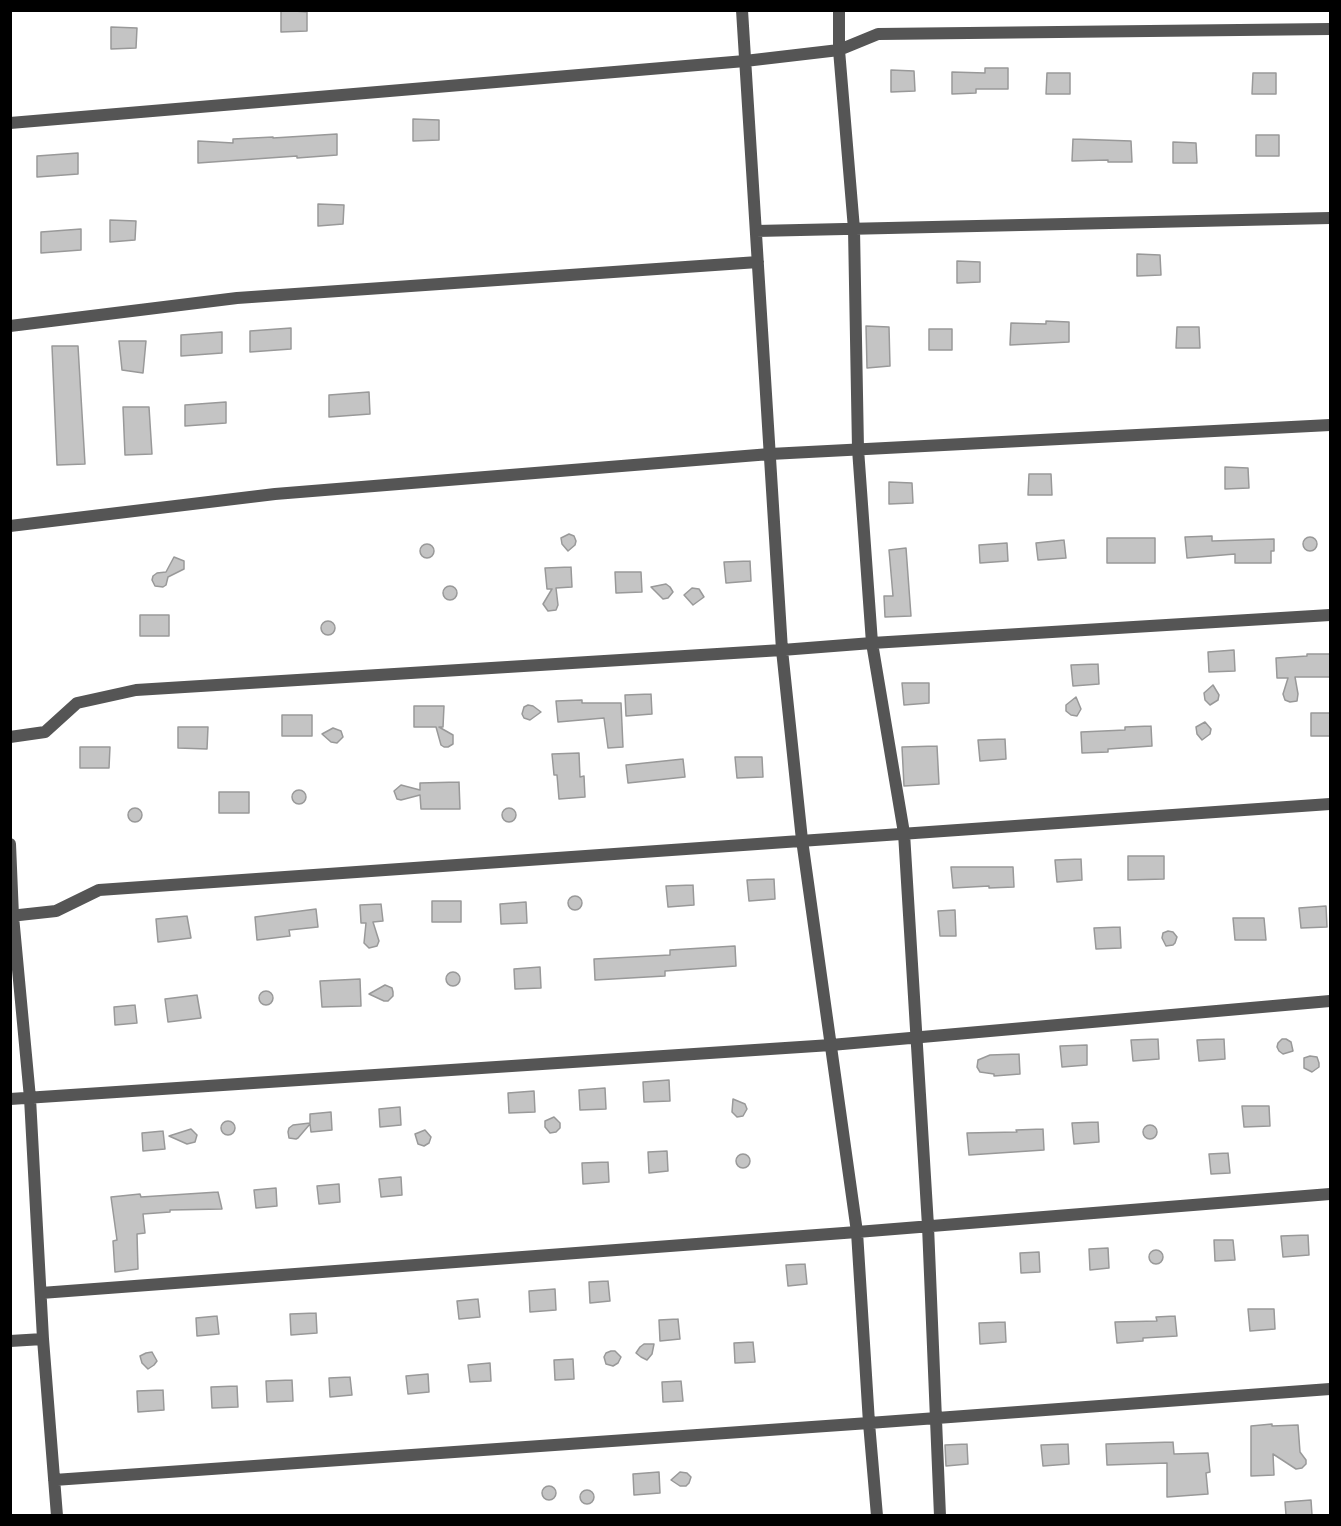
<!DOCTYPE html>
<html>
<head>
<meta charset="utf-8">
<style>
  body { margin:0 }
  #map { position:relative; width:1341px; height:1526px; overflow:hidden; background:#fff; font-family:Commissioner,sans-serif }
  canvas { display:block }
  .frame { position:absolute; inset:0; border:12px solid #000; pointer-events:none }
</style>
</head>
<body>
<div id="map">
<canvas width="1341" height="1526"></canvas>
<div class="frame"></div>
</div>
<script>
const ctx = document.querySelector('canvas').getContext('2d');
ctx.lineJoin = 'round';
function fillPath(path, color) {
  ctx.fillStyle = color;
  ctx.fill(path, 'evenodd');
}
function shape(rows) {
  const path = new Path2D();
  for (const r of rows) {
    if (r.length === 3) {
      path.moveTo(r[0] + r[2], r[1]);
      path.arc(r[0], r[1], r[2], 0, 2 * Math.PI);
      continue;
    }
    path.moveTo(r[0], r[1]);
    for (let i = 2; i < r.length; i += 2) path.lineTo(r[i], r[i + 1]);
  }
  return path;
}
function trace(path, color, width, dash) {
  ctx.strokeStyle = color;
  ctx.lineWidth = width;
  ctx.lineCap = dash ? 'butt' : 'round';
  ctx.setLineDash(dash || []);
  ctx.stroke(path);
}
const building = shape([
  [281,10,307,12,307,31,281,32,281,10],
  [111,27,137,28,136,48,111,49,111,27],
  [985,68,1008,68,1008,89,976,89,976,93,952,94,952,72,985,73,985,68],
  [891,70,914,71,915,91,891,92,891,70],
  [1047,73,1070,73,1070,94,1046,94,1047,73],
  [1253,73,1276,73,1276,94,1252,94,1253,73],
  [413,119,439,120,439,140,413,141,413,119],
  [337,134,337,155,297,158,297,156,198,163,198,141,233,143,233,139,273,137,273,138,337,134],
  [1256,135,1279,135,1279,156,1256,156,1256,135],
  [1073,139,1131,141,1132,162,1108,162,1108,160,1072,161,1073,139],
  [1173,142,1196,143,1197,163,1173,163,1173,142],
  [78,153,78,174,37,177,37,156,78,153],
  [318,204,344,205,343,224,318,226,318,204],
  [110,220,136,221,135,240,110,242,110,220],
  [81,229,81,250,41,253,41,232,81,229],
  [1137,254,1160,255,1161,275,1137,276,1137,254],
  [957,261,980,262,980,282,957,283,957,261],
  [1046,321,1069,322,1069,342,1010,345,1011,323,1046,324,1046,321],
  [866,326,889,327,890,366,867,368,866,326],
  [1177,327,1199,327,1200,348,1176,348,1177,327],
  [291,328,291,349,250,352,250,331,291,328],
  [929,329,952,329,952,350,929,350,929,329],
  [222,332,222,353,181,356,181,335,222,332],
  [119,341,146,341,143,373,122,370,119,341],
  [52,346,78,346,85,464,57,465,52,346],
  [369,392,370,414,329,417,329,395,369,392],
  [226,402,226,423,185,426,185,405,226,402],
  [123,407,149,407,152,454,125,455,123,407],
  [1225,467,1248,468,1249,488,1225,489,1225,467],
  [1029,474,1051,474,1052,495,1028,495,1029,474],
  [889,482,912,483,913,503,889,504,889,482],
  [569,534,574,536,576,541,575,545,568,551,562,544,561,538,569,534],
  [1212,536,1212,541,1274,539,1274,551,1271,551,1271,563,1235,563,1235,554,1187,558,1185,537,1212,536],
  [1310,544,7],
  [1107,538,1155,538,1155,563,1107,563,1107,538],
  [1064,540,1066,558,1038,560,1036,543,1064,540],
  [1007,543,1008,561,980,563,979,545,1007,543],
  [427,551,7],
  [906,548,911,616,885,617,884,596,893,596,889,550,906,548],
  [174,557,184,561,184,569,168,577,166,585,163,587,155,586,152,580,153,576,157,573,166,572,174,557],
  [750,561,751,581,726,583,724,562,750,561],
  [571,567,572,587,556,588,558,605,556,610,548,611,543,604,552,589,547,589,545,568,571,567],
  [615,572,641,572,642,592,616,593,615,572],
  [666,584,670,587,673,592,668,598,663,599,651,587,666,584],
  [450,593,7],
  [692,588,699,589,704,597,693,605,684,595,692,588],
  [140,615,169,615,169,636,140,636,140,615],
  [328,628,7],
  [1234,650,1235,671,1209,672,1208,652,1234,650],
  [1307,654,1330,654,1330,677,1295,677,1298,694,1297,701,1290,702,1285,700,1283,694,1288,678,1277,678,1276,658,1307,656,1307,654],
  [1098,664,1099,684,1073,686,1071,665,1098,664],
  [902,683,929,683,929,703,904,705,902,683],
  [1213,685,1219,695,1218,700,1210,705,1205,700,1204,693,1213,685],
  [651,694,652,714,626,716,625,695,651,694],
  [1076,697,1081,709,1077,716,1071,715,1066,711,1066,705,1076,697],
  [582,700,582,703,621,703,623,747,608,748,604,718,558,722,556,701,582,700],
  [528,705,533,706,541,712,530,720,524,718,522,714,524,707,528,705],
  [414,706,444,706,443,727,439,727,453,735,453,744,448,747,444,747,441,745,436,727,414,727,414,706],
  [1311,713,1330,713,1330,736,1311,736,1311,713],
  [282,715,312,715,312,736,282,736,282,715],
  [1205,722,1211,729,1210,734,1202,740,1197,734,1196,727,1205,722],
  [1151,726,1152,746,1108,749,1108,752,1082,753,1081,732,1125,730,1125,727,1151,726],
  [178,727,208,727,207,749,178,748,178,727],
  [333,728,341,731,343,737,337,743,331,742,322,734,333,728],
  [1005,739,1006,759,980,761,978,740,1005,739],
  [937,746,939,784,904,786,902,747,937,746],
  [80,747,110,747,109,768,80,768,80,747],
  [579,753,580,777,584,776,585,797,559,799,557,775,554,775,552,754,579,753],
  [735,757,762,757,763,777,737,778,735,757],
  [683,759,685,777,628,783,626,765,683,759],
  [459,782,460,809,421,809,420,795,401,800,397,799,394,791,401,785,420,790,420,783,459,782],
  [299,797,7],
  [219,792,249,792,249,813,219,813,219,792],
  [509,815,7],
  [135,815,7],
  [1128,856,1164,856,1164,879,1128,880,1128,856],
  [1081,859,1082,880,1057,882,1055,860,1081,859],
  [951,867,1013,867,1014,887,989,888,989,886,953,888,951,867],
  [774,879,775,899,749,901,747,880,774,879],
  [693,885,694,905,668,907,666,886,693,885],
  [575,903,7],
  [432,901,461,901,461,922,432,922,432,901],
  [526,902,527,923,501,924,500,904,526,902],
  [381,904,383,921,373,922,379,941,377,946,369,948,364,943,366,923,361,923,360,905,381,904],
  [1326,906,1327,927,1301,928,1299,908,1326,906],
  [316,909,318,927,289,930,290,936,257,940,255,917,316,909],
  [955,910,956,936,940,936,938,911,955,910],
  [187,916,191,938,158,942,156,919,187,916],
  [1233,918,1264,918,1266,940,1235,940,1233,918],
  [1120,927,1121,948,1096,949,1094,928,1120,927],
  [1168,931,1173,932,1177,937,1175,943,1173,945,1166,946,1162,938,1163,933,1168,931],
  [735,946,736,966,665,971,665,976,595,980,594,959,670,955,670,950,735,946],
  [540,967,541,988,515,989,514,969,540,967],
  [453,979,7],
  [360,979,361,1006,322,1007,320,981,360,979],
  [385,985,392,988,393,992,393,996,388,1001,384,1001,369,994,385,985],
  [266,998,7],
  [197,995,201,1018,168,1022,165,999,197,995],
  [135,1005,137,1023,115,1025,114,1007,135,1005],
  [1158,1039,1159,1059,1133,1061,1131,1040,1158,1039],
  [1224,1039,1225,1059,1199,1061,1197,1040,1224,1039],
  [1282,1039,1286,1039,1291,1042,1293,1051,1283,1054,1279,1051,1277,1047,1278,1043,1282,1039],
  [1087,1045,1087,1065,1062,1067,1060,1046,1087,1045],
  [1019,1054,1020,1074,994,1076,994,1074,980,1072,977,1067,978,1060,990,1055,1019,1054],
  [1310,1056,1317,1057,1319,1063,1319,1067,1312,1072,1304,1068,1304,1058,1310,1056],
  [669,1080,670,1101,644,1102,643,1082,669,1080],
  [605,1088,606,1109,580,1110,579,1090,605,1088],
  [534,1091,535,1112,509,1113,508,1093,534,1091],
  [733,1099,745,1104,747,1109,743,1116,737,1117,732,1112,733,1099],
  [1242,1106,1269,1106,1270,1126,1244,1127,1242,1106],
  [400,1107,401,1125,380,1127,379,1109,400,1107],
  [331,1112,332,1130,311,1132,310,1124,298,1138,296,1139,289,1138,288,1132,289,1128,293,1125,310,1123,310,1114,331,1112],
  [554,1117,560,1123,560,1128,556,1132,550,1133,545,1127,545,1121,554,1117],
  [228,1128,7],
  [1098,1122,1099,1142,1074,1144,1072,1123,1098,1122],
  [1150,1132,7],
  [191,1129,197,1135,195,1142,187,1144,169,1136,191,1129],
  [1043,1129,1044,1150,969,1155,967,1133,1017,1132,1016,1130,1043,1129],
  [425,1130,431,1137,429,1143,424,1146,418,1144,415,1134,425,1130],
  [163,1131,165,1149,143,1151,142,1133,163,1131],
  [667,1151,668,1171,649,1173,648,1152,667,1151],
  [1228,1153,1230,1173,1211,1174,1209,1154,1228,1153],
  [743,1161,7],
  [608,1162,609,1182,583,1184,582,1163,608,1162],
  [401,1177,402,1195,381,1197,379,1179,401,1177],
  [339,1184,340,1202,319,1204,317,1186,339,1184],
  [276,1188,277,1206,256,1208,254,1190,276,1188],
  [218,1192,222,1209,170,1210,170,1212,143,1214,145,1233,137,1234,138,1269,115,1272,113,1241,117,1240,111,1197,140,1194,141,1197,218,1192],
  [1308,1235,1309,1255,1283,1257,1281,1236,1308,1235],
  [1214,1240,1233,1240,1235,1260,1215,1261,1214,1240],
  [1108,1248,1109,1268,1090,1270,1089,1249,1108,1248],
  [1156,1257,7],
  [1039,1252,1040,1272,1021,1273,1020,1253,1039,1252],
  [805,1264,807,1284,788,1286,786,1265,805,1264],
  [608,1281,610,1301,590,1303,589,1282,608,1281],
  [555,1289,556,1310,530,1312,529,1291,555,1289],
  [478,1299,480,1317,459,1319,457,1301,478,1299],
  [1248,1309,1274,1309,1275,1329,1250,1331,1248,1309],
  [316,1313,317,1333,291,1335,290,1314,316,1313],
  [217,1316,219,1334,197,1336,196,1318,217,1316],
  [1175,1316,1177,1336,1143,1338,1143,1341,1117,1343,1115,1322,1157,1321,1156,1317,1175,1316],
  [678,1319,680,1339,660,1341,659,1320,678,1319],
  [1005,1322,1006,1342,980,1344,979,1323,1005,1322],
  [753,1342,755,1362,735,1363,734,1343,753,1342],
  [644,1344,654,1344,652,1354,647,1360,641,1357,636,1353,640,1347,644,1344],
  [611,1351,615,1351,621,1357,618,1363,613,1366,606,1364,604,1357,606,1353,611,1351],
  [152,1352,157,1361,154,1365,148,1369,142,1363,140,1356,146,1353,152,1352],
  [573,1359,574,1379,555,1380,554,1360,573,1359],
  [490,1363,491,1381,470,1382,468,1365,490,1363],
  [428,1374,429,1392,408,1394,406,1376,428,1374],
  [350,1377,352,1395,330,1397,329,1378,350,1377],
  [292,1380,293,1401,267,1402,266,1381,292,1380],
  [681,1381,683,1401,663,1402,662,1382,681,1381],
  [237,1386,238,1407,212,1408,211,1387,237,1386],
  [163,1390,164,1410,138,1412,137,1391,163,1390],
  [1272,1424,1272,1426,1298,1425,1300,1452,1306,1460,1306,1464,1302,1468,1296,1469,1273,1454,1274,1475,1251,1476,1251,1426,1272,1424],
  [1173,1442,1174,1454,1208,1453,1210,1472,1206,1473,1208,1494,1167,1497,1167,1463,1107,1465,1106,1444,1173,1442],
  [967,1444,968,1464,946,1466,945,1445,967,1444],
  [1068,1444,1069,1464,1043,1466,1041,1445,1068,1444],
  [659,1472,660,1493,634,1495,633,1474,659,1472],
  [680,1472,687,1473,691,1477,689,1483,686,1486,680,1486,671,1480,680,1472],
  [549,1493,7],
  [587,1497,7],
  [1311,1500,1312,1515,1286,1515,1285,1502,1311,1500]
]);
fillPath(building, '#c4c4c4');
trace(building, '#999', 1.5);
trace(shape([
  [742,10,782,650,802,840,857,1232,869,1423,877,1516],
  [839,10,839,50,854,229,858,449,872,643,904,833,928,1226,940,1516],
  [10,123,745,61,839,50,878,34,1330,29],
  [756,231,1330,218],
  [10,326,237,298,758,262],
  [10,526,275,494,770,454,1330,425],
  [10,737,45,732,77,703,136,690,782,650,872,643,1330,615],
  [10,844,13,916,30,1098,43,1339,57,1516],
  [10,916,56,911,99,890,1330,804],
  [10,1099,831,1045,1330,1001],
  [41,1293,857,1232,1330,1194],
  [10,1341,43,1339],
  [54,1480,869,1423,1330,1389]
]), '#555', 12);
</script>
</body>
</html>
